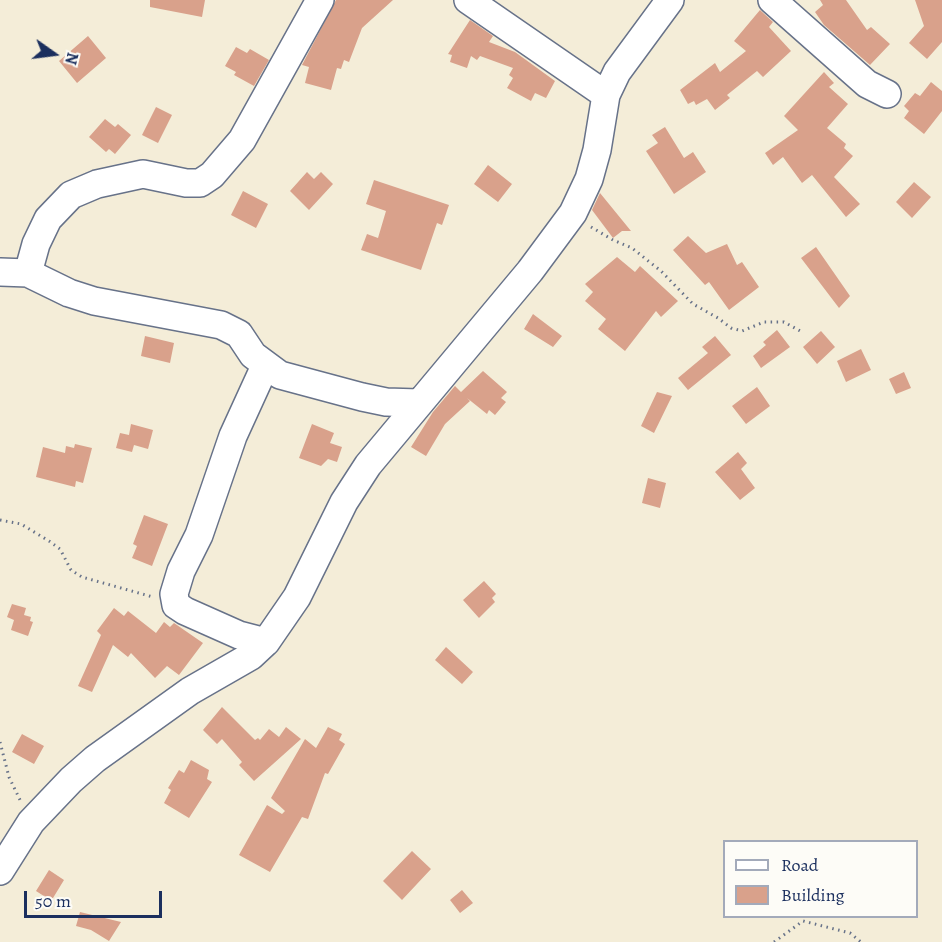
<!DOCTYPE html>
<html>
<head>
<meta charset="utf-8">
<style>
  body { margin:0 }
  #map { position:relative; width:942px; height:942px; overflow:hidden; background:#f4edd8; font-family:Alegreya,serif }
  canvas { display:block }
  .legend { position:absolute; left:723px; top:840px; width:195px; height:78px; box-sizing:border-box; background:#fdfcf7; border:2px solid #a3aaba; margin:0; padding:8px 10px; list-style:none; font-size:18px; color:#1b2f5e }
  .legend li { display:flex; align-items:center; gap:12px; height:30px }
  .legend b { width:30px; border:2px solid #a3aaba }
  .north { position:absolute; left:24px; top:24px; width:60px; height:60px; -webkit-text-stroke:4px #fdfcf7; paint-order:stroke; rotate:104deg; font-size:16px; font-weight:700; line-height:24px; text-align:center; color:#1b2f5e }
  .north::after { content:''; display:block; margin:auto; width:21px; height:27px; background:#1b2f5e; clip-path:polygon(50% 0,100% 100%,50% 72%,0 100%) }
  .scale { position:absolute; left:24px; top:891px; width:138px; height:27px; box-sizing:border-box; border:3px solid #1b2f5e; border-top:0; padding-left:8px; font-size:18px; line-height:21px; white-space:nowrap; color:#1b2f5e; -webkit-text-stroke:4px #fdfcf7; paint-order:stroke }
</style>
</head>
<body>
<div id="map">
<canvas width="942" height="942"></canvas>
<ul class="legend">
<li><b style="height:8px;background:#fff"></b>Road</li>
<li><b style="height:16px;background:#d9a18b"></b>Building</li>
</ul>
<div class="north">N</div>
<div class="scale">50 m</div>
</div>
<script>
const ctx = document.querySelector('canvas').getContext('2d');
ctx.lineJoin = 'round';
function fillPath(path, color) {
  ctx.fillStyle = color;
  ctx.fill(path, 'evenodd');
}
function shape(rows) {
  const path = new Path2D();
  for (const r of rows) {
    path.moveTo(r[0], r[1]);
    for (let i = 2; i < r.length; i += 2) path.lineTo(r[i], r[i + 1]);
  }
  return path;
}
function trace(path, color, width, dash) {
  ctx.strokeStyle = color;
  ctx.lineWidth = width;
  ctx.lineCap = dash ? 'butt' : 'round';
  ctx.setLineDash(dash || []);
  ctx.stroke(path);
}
fillPath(shape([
  [150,0,205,0,202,17,150,7],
  [336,0,393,0,362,28,349,62,344,60,341,69,337,68,331,90,305,83,309,67,302,65],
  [820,0,846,0,867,30,871,27,890,44,870,65,824,25,815,12,823,5],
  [915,0,942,0,942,42,927,59,909,43,924,26],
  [760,10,773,22,769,27,791,51,763,77,757,71,727,95,730,98,715,110,707,99,696,105,694,101,688,104,680,90,715,63,720,72,746,51,734,41],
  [470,20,493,36,489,42,515,52,555,81,546,98,535,93,531,101,507,88,513,78,509,75,513,68,480,56,477,60,471,56,467,68,450,62,452,55,448,54],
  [88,36,106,58,77,83,59,61],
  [236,47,247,53,250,49,269,60,254,86,234,75,236,72,225,66],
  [824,72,834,83,829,87,848,104,827,128,846,144,844,148,853,156,834,177,860,204,846,217,812,175,802,183,783,157,773,165,765,153,798,130,784,116],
  [931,82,942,91,942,111,924,134,904,118,909,111,904,106,915,93,920,96],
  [156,107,172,115,158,143,142,135],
  [105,119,115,127,118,124,131,135,115,154,109,149,106,152,89,137],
  [665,127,684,158,693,152,706,172,674,194,646,151,658,143,652,135],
  [488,165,512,184,498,202,474,184],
  [307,172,314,179,321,172,333,184,309,210,290,191],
  [374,180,449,205,442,225,437,223,421,270,361,250,367,234,378,238,386,211,366,204],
  [914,182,931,197,912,218,896,202],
  [243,191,268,204,256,228,231,215],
  [600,193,631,231,622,231,613,238,592,210],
  [688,236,706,253,727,244,737,265,742,262,759,287,729,310,709,282,705,285,673,250],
  [816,247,850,296,839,308,801,258],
  [617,257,635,272,640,266,678,301,661,317,656,311,625,351,598,329,606,319,585,301,593,292,585,284],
  [533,314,562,336,553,347,524,329],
  [777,330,790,347,761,368,753,356,766,345,763,342],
  [821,331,835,347,817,364,803,347],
  [145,336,174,343,170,363,141,356],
  [715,336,731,355,688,390,678,378,708,353,702,347],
  [861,349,871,370,846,382,837,361],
  [483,371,507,392,501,398,506,402,495,415,489,410,487,414,467,398,470,401,445,424,426,456,411,447,433,412,455,386,461,392],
  [904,372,911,388,896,394,889,379],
  [757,387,770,406,746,424,732,406],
  [657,392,672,396,654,433,641,426],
  [131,424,153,430,148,449,134,445,132,452,116,448,120,433,129,435],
  [312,424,334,433,330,443,342,447,337,462,328,459,321,466,299,458],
  [75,444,92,448,83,483,76,481,75,487,36,477,43,447,65,453,66,446,74,448],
  [738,452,747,463,741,469,755,488,740,500,715,472],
  [648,478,666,483,660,508,642,503],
  [144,515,168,524,152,566,132,558,137,546,133,544],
  [484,581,496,594,492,598,495,602,479,618,463,600],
  [12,604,26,608,24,615,31,617,30,621,33,622,28,636,11,630,14,620,7,617],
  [114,608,124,616,128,611,156,633,164,622,170,627,174,623,203,643,179,675,167,666,155,678,131,653,128,657,113,645,92,692,78,686,101,635,97,631],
  [446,647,473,672,462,684,435,660],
  [222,707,255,740,258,738,260,740,269,729,279,737,286,727,301,739,254,781,239,765,242,762,222,739,217,744,203,730],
  [328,727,342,734,339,740,345,744,328,774,325,773,308,819,302,817,270,872,239,855,267,805,282,814,285,811,271,798,305,739,316,748],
  [22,734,44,746,34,764,12,752],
  [191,760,209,770,207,779,212,782,189,818,164,803,171,790,168,788,179,770,184,773],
  [412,851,431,869,402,900,383,881],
  [49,870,64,880,53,898,47,898,36,891],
  [462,890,473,903,460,913,450,900],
  [80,912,121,922,109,941,91,930,76,926]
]), '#d9a18b');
const minor = shape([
  [468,0,606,95],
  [772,0,867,84,887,94],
  [0,272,28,273,69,293,94,301,221,325,239,334,253,355,280,375,362,397,386,402,419,403],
  [28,273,36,244,48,219,71,195,97,184,143,174,186,183,200,183,212,175,242,140,320,0],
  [265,366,233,436,199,535,181,571,174,594,176,605,185,611,239,635,266,642],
  [0,871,31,822,71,780,95,759,190,691,251,656,266,642,297,597,344,502,368,465,530,271,573,213,589,179,597,150,606,95,617,72,670,0]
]);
trace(minor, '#677289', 30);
trace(shape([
  [591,227,613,240,632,248,661,271,693,304,718,318,731,328,742,331,764,322,784,322,802,332],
  [0,520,21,524,49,541,60,549,71,570,82,577,153,597],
  [0,742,9,777,21,802],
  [774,942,803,921,850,933,861,942]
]), '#677289', 3, [1.5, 4.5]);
trace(minor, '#fff', 27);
</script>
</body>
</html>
